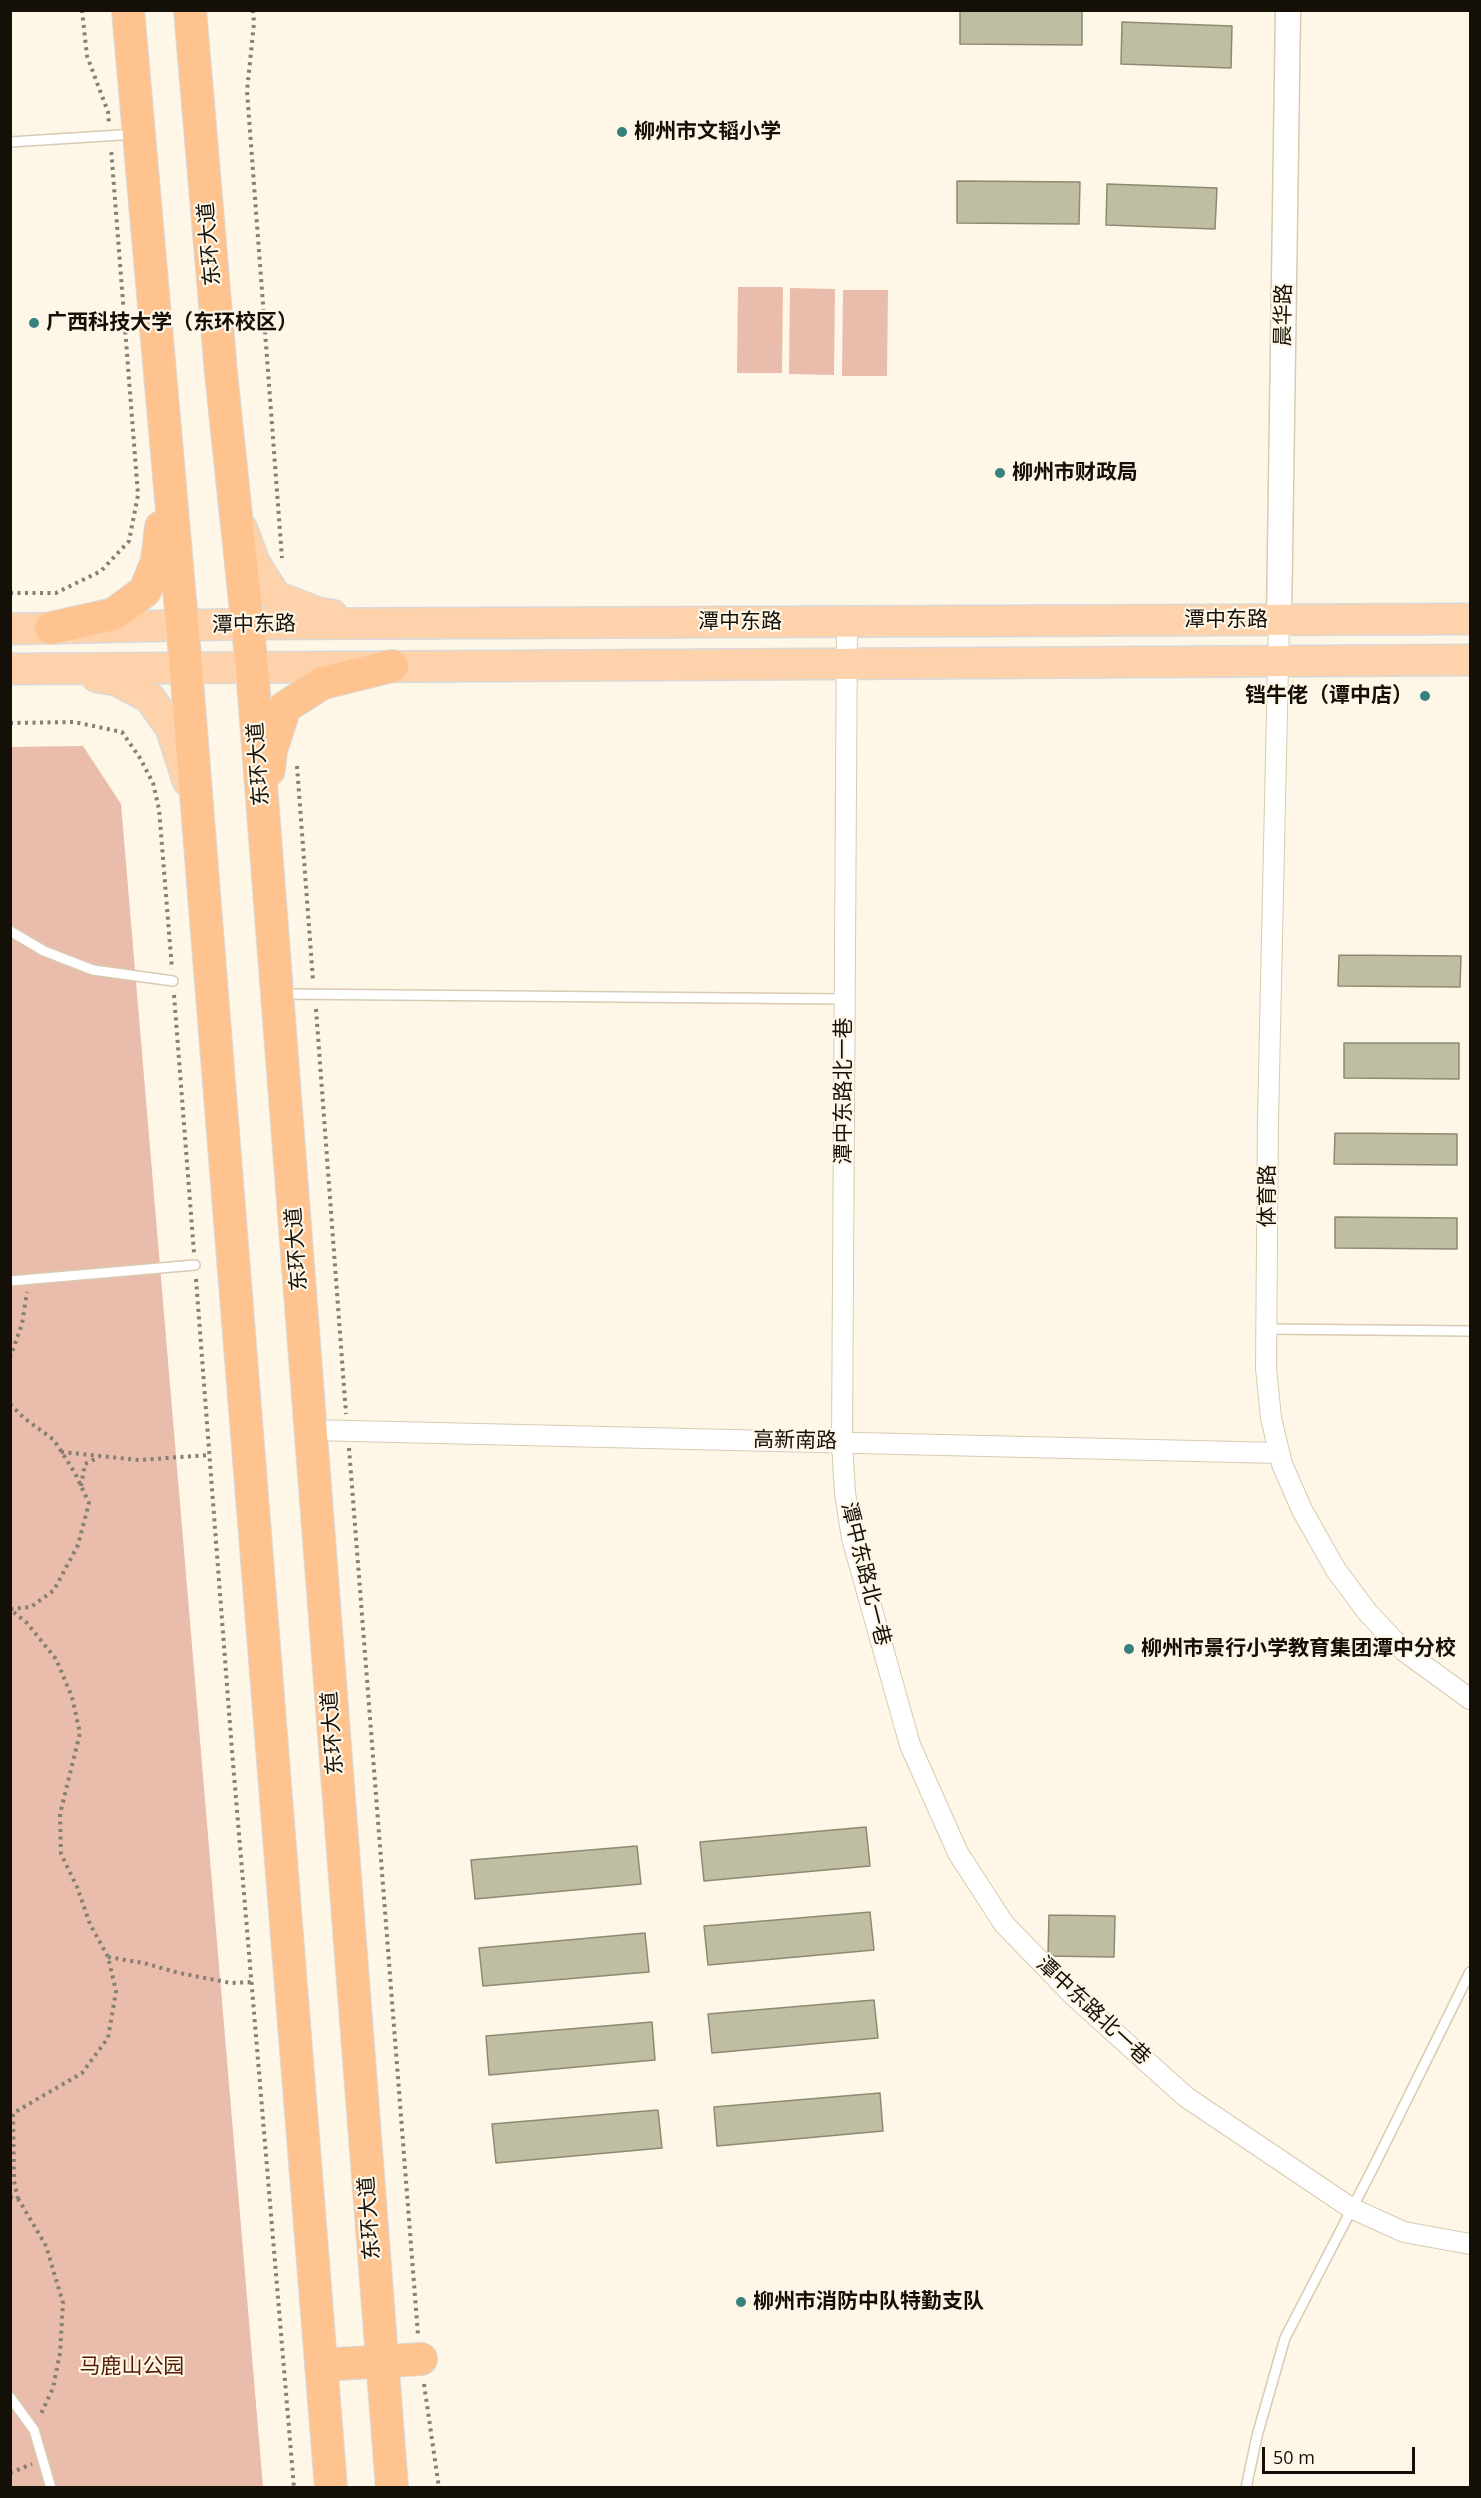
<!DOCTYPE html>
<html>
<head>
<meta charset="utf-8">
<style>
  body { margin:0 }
  #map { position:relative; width:1481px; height:2498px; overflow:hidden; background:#fef6e6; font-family:"Open Sans",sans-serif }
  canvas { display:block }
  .frame { position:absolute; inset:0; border:12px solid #151007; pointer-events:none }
  .scale { position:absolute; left:1262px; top:2447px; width:153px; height:27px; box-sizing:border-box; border:3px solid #151007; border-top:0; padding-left:8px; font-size:18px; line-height:21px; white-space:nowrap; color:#151007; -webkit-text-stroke:4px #fef6e6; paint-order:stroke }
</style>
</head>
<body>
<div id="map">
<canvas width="1481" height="2498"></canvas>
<div class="frame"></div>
<div class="scale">50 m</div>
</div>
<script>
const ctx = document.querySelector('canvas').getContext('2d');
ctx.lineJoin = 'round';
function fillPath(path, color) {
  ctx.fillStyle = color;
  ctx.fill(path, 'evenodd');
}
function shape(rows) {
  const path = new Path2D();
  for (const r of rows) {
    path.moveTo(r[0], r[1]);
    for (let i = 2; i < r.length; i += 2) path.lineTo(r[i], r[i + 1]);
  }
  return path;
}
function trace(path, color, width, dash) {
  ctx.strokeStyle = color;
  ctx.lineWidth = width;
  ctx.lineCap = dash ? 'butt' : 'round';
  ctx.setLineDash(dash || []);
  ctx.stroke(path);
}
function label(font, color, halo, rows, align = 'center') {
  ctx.font = font + ' "Open Sans","Noto Sans SC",sans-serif';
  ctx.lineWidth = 4.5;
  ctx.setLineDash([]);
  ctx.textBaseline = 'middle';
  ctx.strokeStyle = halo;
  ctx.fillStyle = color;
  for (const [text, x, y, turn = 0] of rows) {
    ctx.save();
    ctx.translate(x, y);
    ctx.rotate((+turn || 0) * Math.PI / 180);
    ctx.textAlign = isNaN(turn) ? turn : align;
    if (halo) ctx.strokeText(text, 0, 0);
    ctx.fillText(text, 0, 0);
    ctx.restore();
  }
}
fillPath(shape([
  [738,287,783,287,782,373,737,373],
  [790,288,835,289,834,375,789,374],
  [843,290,888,290,887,376,842,376],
  [83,746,121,804,263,2487,11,2487,10,747]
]), '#eabcac');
const building = shape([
  [960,10,1082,10,1082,45,960,44,960,10],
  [1122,22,1232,26,1231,68,1121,64,1122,22],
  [957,181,1080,182,1079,224,957,223,957,181],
  [1107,184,1217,188,1215,229,1106,225,1107,184],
  [1339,955,1461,956,1460,987,1338,986,1339,955],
  [1344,1043,1459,1043,1459,1079,1344,1078,1344,1043],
  [1335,1133,1457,1134,1457,1165,1334,1164,1335,1133],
  [1335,1217,1457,1218,1457,1249,1335,1248,1335,1217],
  [866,1827,870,1866,704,1881,700,1842,866,1827],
  [637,1846,641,1884,475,1899,471,1860,637,1846],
  [870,1912,874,1950,708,1965,704,1926,870,1912],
  [1049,1915,1115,1916,1114,1957,1048,1956,1049,1915],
  [645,1933,649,1972,483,1986,479,1948,645,1933],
  [874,2000,878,2038,712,2053,708,2014,874,2000],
  [652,2022,655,2060,489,2075,486,2036,652,2022],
  [880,2093,883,2131,717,2146,714,2107,880,2093],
  [658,2110,662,2148,496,2163,492,2124,658,2110]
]);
fillPath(building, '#bfbea3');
trace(building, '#8c8b71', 1.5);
const service = shape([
  [10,142,136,134],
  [10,931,44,951,93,970,173,981],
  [282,994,844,999],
  [10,1281,195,1265],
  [1267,1329,1470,1331],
  [10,2397,34,2430,51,2488],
  [1246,2488,1257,2436,1285,2338,1374,2166,1470,1972]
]);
const minor = shape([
  [1279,620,1268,1119,1266,1368,1271,1418,1282,1464,1302,1510,1336,1570,1368,1613,1404,1651,1470,1699],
  [847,622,842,1443,845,1493,852,1538,910,1745,958,1853,1004,1924,1074,1996,1186,2097,1351,2208,1404,2232,1470,2244],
  [311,1430,1279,1453]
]);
const tertiary = shape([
  [1279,620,1288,10]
]);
const primary = shape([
  [242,529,254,562,275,596,318,613,332,615],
  [10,629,247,624,1470,619],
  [10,669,1470,660],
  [97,677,116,680,149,697,171,728,188,781]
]);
const trunk = shape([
  [128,10,186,668,331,2488],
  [190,10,221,373,252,668,392,2488],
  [51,628,114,614,145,591,157,561,161,527],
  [269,770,271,750,285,707,323,683,392,666],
  [321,2365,421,2359]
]);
trace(service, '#d8cbb2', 12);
trace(minor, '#d8cbb2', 22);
trace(tertiary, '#d8cbb2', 27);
trace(primary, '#dad9d7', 33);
trace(trunk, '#dad9d7', 34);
trace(shape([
  [82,10,87,56,108,112,109,123],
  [253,10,254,23,247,91,282,558],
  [10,593,56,593,101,571,129,541,138,495,111,148],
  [10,723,74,722,122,732,140,758,153,783,159,809,172,969],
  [297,766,313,980],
  [174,995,194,1253],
  [316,1009,346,1414],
  [196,1279,232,1751,294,2488],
  [10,1358,22,1324,27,1292],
  [10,1404,24,1418,54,1440,75,1473,89,1503,78,1545,54,1590,31,1607,11,1609],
  [349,1448,418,2335],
  [61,1452,139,1460,209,1455],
  [81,1486,85,1464,99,1457],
  [108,1957,144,1963,179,1973,231,1983,251,1982],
  [13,2114,14,2181,18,2199],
  [10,2115,82,2073,108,2038,116,1991,108,1957,90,1924,77,1887,61,1854,60,1814,80,1733,72,1697,56,1659,27,1623,11,1610],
  [10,2197,19,2200,46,2246,63,2303,60,2353,53,2388,40,2416],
  [424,2384,439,2488],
  [10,2473,32,2464]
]), '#867f73', 4, [3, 4.5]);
trace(service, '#fff', 9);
trace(minor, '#fff', 20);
trace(tertiary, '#fff', 24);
trace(primary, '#fed2aa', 30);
trace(trunk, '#fec38e', 32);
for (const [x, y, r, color] of [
  [622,132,6,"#378080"],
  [34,323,6,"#378080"],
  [1000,473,6,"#378080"],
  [1425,696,6,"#378080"],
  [1129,1649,6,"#378080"],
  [741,2302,6,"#378080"]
]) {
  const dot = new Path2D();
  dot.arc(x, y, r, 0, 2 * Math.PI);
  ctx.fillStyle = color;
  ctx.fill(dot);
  trace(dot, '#fef6e6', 2);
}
label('bold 21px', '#151007', '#fef6e6', [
  ["柳州市文韬小学",634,132],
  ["广西科技大学（东环校区）",46,323],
  ["柳州市财政局",1012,473],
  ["铛牛佬（谭中店）",1413,696,"right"],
  ["柳州市景行小学教育集团潭中分校",1141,1649],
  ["柳州市消防中队特勤支队",753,2302]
], 'left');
label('21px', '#151007', '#fef6e6', [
  ["东环大道",210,244,-95],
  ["晨华路",1284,315,-89],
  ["潭中东路",1226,620],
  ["潭中东路",740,622],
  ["潭中东路",254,625,-1],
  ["东环大道",259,764,-94],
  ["潭中东路北一巷",844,1091,-90],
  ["体育路",1268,1196,-90],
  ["东环大道",297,1249,-94],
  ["高新南路",795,1441,1],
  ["潭中东路北一巷",865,1574,76],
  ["东环大道",333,1733,-94],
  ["潭中东路北一巷",1093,2011,43],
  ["东环大道",370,2218,-94]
]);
label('21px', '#531902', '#fef6e6', [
  ["马鹿山公园",132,2367]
]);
</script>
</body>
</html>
